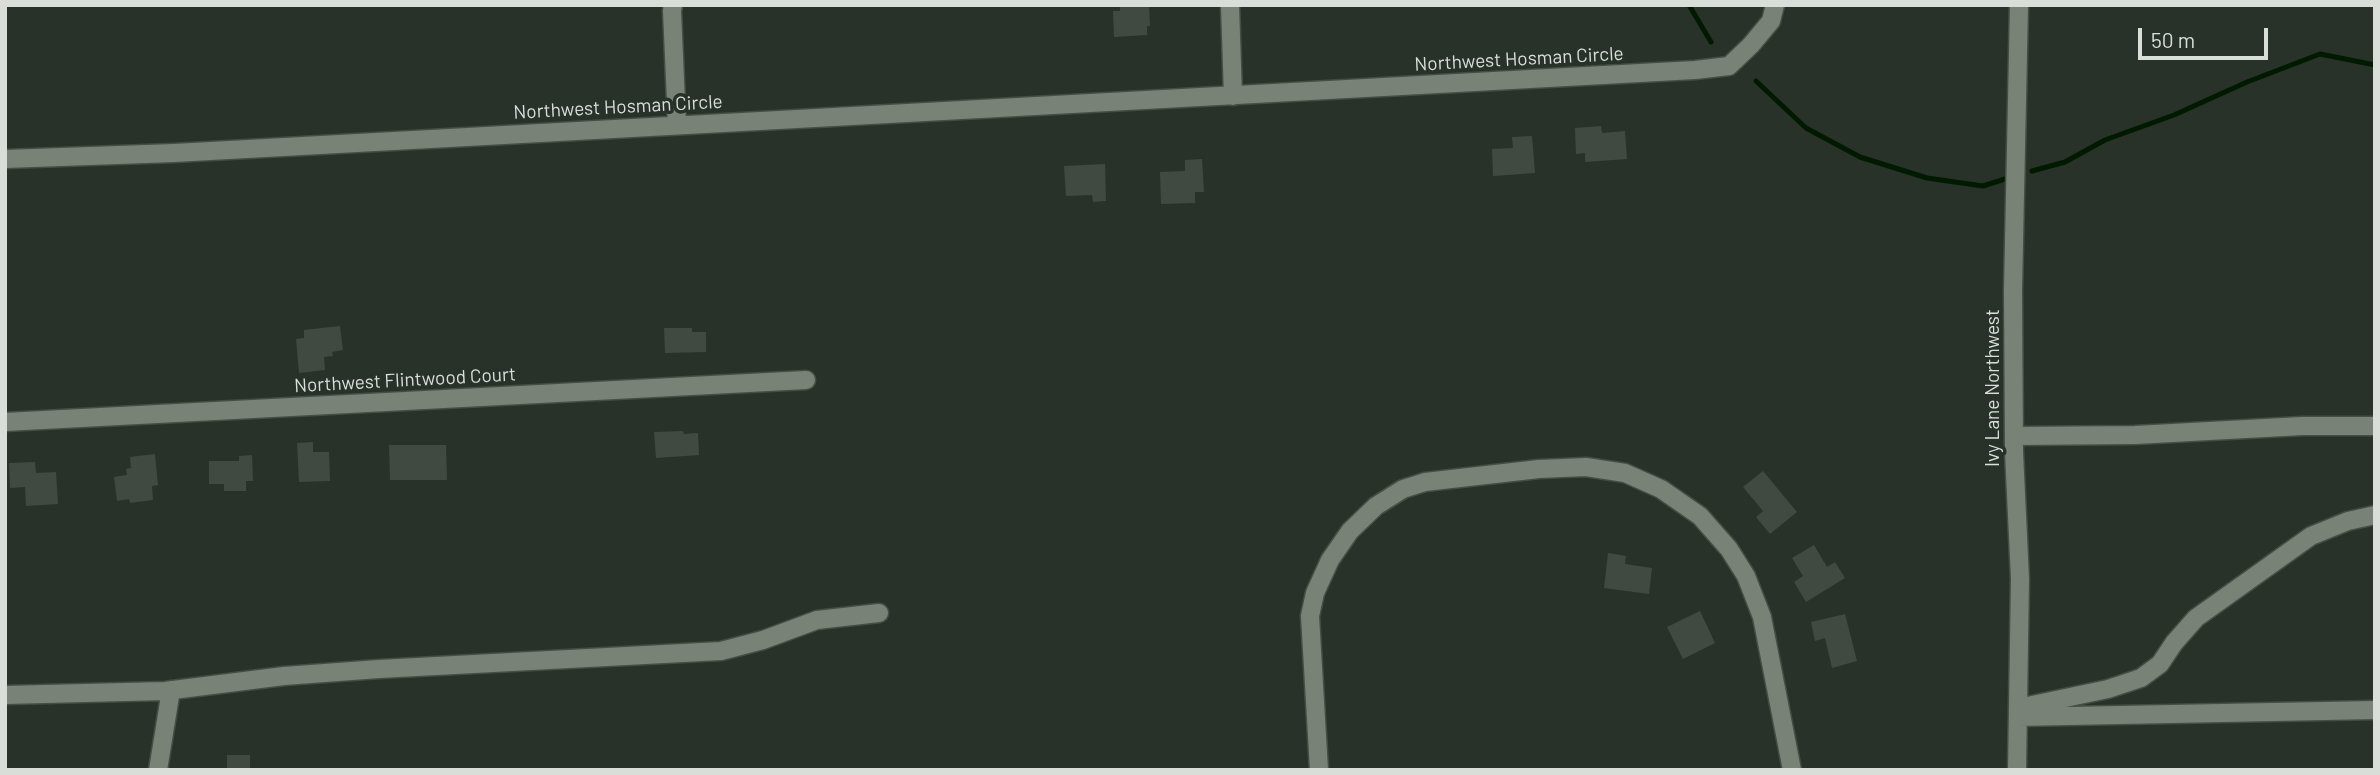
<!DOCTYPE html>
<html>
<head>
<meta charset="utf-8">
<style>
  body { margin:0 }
  #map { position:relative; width:2380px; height:775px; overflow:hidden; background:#293229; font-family:Barlow,sans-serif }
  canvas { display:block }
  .frame { position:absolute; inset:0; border:7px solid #d9ded8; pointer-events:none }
  .scale { position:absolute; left:2138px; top:28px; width:130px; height:32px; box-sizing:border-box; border:4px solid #d9ded8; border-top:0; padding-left:9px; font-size:21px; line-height:24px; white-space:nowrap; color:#d9ded8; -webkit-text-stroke:5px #293229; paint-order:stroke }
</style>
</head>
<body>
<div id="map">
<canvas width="2380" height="775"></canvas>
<div class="frame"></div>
<div class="scale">50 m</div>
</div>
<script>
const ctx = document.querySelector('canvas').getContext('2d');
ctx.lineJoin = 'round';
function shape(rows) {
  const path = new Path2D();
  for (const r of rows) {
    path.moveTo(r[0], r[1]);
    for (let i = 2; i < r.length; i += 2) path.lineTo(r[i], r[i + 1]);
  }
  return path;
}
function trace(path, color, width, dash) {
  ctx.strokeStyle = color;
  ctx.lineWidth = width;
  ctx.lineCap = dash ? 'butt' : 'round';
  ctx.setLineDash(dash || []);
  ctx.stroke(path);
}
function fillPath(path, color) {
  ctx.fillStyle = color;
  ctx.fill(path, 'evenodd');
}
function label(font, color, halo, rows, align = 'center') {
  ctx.font = font + ' Barlow,sans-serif';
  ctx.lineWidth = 7;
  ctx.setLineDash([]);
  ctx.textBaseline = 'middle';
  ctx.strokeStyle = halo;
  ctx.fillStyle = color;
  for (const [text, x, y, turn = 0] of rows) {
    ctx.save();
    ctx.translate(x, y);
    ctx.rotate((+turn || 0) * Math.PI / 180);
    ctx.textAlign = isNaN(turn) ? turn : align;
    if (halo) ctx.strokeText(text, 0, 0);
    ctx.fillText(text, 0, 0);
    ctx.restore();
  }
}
trace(shape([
  [1689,5,1711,42],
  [1756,81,1806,128,1860,157,1927,178,1983,186,2005,179],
  [2032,171,2065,162,2105,140,2174,115,2247,82,2320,54,2375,65]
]), '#001a00', 5);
fillPath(shape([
  [1120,5,1149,5,1150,26,1147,26,1147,35,1114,37,1113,11,1120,11],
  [1601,126,1602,133,1625,131,1627,159,1585,162,1585,153,1576,154,1575,128],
  [1532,136,1535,173,1493,176,1492,149,1513,148,1512,137],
  [1202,159,1204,192,1195,192,1195,203,1161,204,1160,172,1185,171,1185,160],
  [1105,164,1106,201,1093,202,1092,195,1066,196,1064,166],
  [340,326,343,350,332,352,333,356,324,357,325,370,299,373,296,339,304,338,304,330],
  [664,328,692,328,692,332,706,332,706,352,665,353],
  [683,431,684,434,698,433,699,455,656,458,654,432],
  [313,442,313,452,329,452,330,481,299,482,297,443],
  [389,445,446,445,447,480,390,480],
  [155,454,158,485,152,486,153,500,130,503,129,499,117,501,114,477,127,475,126,469,131,468,130,457],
  [252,455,253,481,246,481,246,491,224,491,224,484,209,484,209,461,239,461,239,456],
  [35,462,36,473,56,472,58,504,26,506,25,487,10,488,9,463],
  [1763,471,1797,512,1770,534,1756,517,1763,511,1743,487],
  [1814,545,1827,567,1835,562,1845,578,1806,602,1794,582,1803,576,1792,558],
  [1608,553,1626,556,1625,564,1652,568,1649,594,1604,588],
  [1700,611,1715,643,1683,659,1667,627],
  [1845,614,1857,661,1832,668,1825,638,1815,641,1811,622],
  [227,755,250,755,250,770,227,770]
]), '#414a40');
const minor = shape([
  [673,5,672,11,677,125],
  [1230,5,1233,96],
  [5,159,174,153,1695,70,1729,66,1751,45,1771,21,1775,5],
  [5,422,806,380],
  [2014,436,2135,435,2302,426,2375,426],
  [5,695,165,691,284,676,379,669,721,651,763,640,817,620,879,613],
  [2018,708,2108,689,2141,678,2160,664,2174,643,2196,618,2311,536,2348,521,2375,515],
  [2018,717,2375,710],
  [158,770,171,690],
  [1319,770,1310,616,1315,593,1330,560,1350,531,1376,506,1403,489,1425,482,1539,469,1586,467,1625,473,1661,489,1700,516,1729,549,1746,576,1762,617,1792,770],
  [2017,770,2020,579,2014,452,2013,290,2019,5]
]);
trace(minor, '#464d45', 21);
trace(minor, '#788277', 18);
label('19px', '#d9ded8', '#293229', [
  ["Northwest Hosman Circle",1519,59,-3],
  ["Northwest Hosman Circle",618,107,-3],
  ["Northwest Flintwood Court",405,380,-3],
  ["Ivy Lane Northwest",1993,388,-90]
]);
</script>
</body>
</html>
